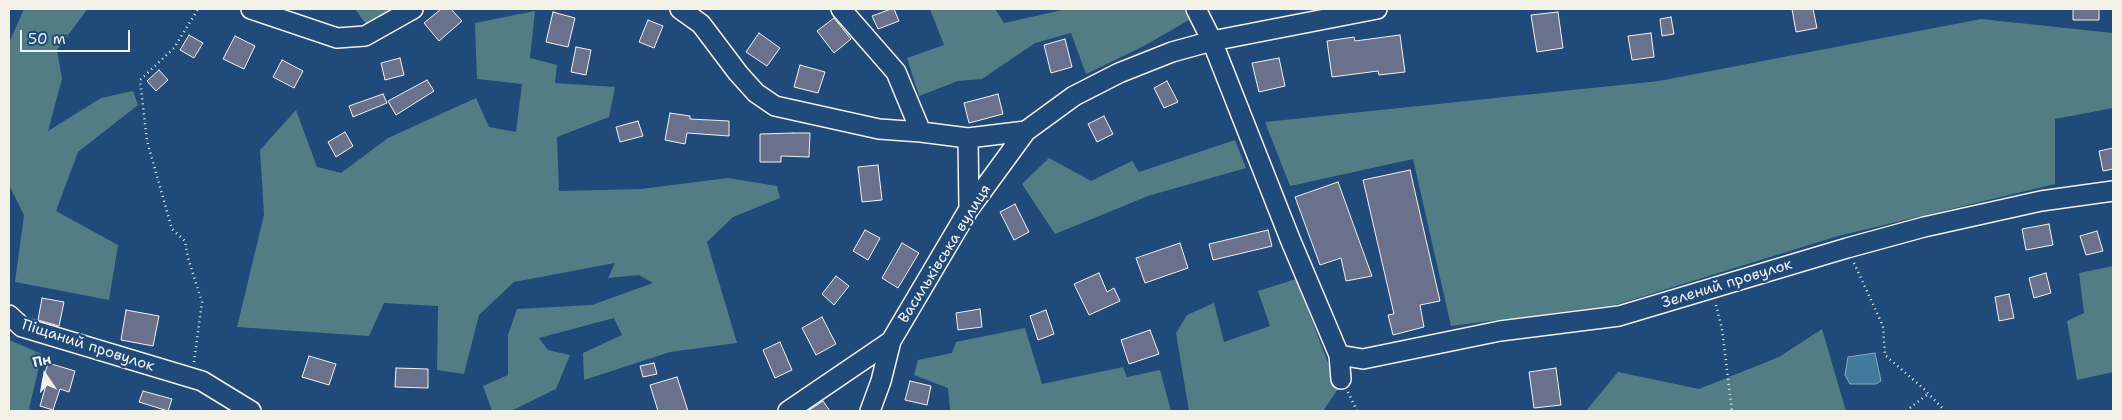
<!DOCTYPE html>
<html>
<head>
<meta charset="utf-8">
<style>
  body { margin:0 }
  #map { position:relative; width:2122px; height:420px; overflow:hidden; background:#1f4a7a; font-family:"Shantell Sans",sans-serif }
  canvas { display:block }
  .frame { position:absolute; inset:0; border:10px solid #f4f1e8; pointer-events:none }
  .north { position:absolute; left:20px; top:350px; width:50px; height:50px; -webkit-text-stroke:4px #1f4a7a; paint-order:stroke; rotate:348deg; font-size:14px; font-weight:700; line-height:20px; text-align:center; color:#f4f1e8 }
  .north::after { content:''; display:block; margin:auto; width:18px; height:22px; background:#f4f1e8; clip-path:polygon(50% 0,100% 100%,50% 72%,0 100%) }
  .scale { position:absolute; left:20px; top:30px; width:110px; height:22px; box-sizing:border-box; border:2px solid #f4f1e8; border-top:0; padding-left:6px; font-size:15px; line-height:18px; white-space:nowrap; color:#f4f1e8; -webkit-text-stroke:4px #1f4a7a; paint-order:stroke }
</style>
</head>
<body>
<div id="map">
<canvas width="2122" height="420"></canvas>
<div class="frame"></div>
<div class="north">Пн</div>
<div class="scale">50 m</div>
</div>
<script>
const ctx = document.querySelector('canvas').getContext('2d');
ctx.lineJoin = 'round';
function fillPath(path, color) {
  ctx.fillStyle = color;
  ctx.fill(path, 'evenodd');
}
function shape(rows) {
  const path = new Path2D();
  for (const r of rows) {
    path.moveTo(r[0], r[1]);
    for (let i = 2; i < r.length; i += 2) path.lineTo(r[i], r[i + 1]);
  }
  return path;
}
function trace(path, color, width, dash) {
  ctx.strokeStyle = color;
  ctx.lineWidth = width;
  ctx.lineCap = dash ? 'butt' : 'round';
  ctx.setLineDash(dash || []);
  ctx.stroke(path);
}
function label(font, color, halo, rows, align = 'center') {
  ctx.font = font + ' "Shantell Sans",sans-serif';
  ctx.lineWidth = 5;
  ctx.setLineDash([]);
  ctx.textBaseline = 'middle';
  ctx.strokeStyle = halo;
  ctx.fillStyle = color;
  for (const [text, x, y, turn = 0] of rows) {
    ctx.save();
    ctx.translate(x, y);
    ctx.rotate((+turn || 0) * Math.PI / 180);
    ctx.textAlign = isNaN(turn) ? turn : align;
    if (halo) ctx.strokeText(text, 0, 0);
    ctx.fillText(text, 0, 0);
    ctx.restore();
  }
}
fillPath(shape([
  [24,9,86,9,86,11,57,50,62,79,48,131,101,98,133,91,138,105,78,152,56,211,118,245,109,300,15,282,24,215,9,185,9,43],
  [355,9,394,9,366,24],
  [930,9,995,9,1004,23,1067,9,1184,9,1189,20,1144,46,1086,74,1071,33,1035,43,982,79,958,81,919,96,907,58,944,45],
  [535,11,530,58,557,65,555,83,615,87,609,117,557,137,559,191,641,189,728,178,777,186,780,198,733,217,707,242,737,343,670,352,584,380,583,353,622,335,614,318,539,338,548,350,570,355,556,389,511,411,492,411,483,386,508,375,508,335,517,309,592,305,653,283,639,275,608,278,615,263,514,282,479,315,464,374,437,370,438,306,384,303,369,336,237,327,264,215,260,150,296,110,317,167,341,173,388,138,476,98,489,127,516,132,522,84,477,79,475,23],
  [1981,19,2113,33,2113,108,2055,119,2055,184,1838,236,1615,305,1451,326,1413,159,1290,186,1265,122,1659,81],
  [1235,140,1246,168,1148,196,1055,234,1022,184,1049,158,1091,181,1132,161,1139,172],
  [2113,266,2113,372,2077,380,2067,321,2084,313,2079,273],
  [1296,279,1338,389,1323,411,1189,411,1176,333,1187,315,1214,303,1224,342,1270,326,1258,291],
  [1025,328,1042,384,1123,367,1127,377,1160,370,1171,411,950,411,948,388,914,375,918,360,952,353,956,342],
  [1822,329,1846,411,1586,411,1618,372,1699,389,1779,357],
  [9,340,42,354,29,409,33,411,9,411]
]), '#537d85');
const water = shape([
  [1875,353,1881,381,1876,384,1850,384,1845,375,1848,357,1875,353]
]);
fillPath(water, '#41799d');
trace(water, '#89a9bb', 1);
const building = shape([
  [441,9,451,9,462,21,439,41,424,23,441,9],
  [891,9,894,9,899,21,878,29,872,16,891,9],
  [1792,9,1813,9,1817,28,1796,32,1792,9],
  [2073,9,2099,9,2099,20,2073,20,2073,9],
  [553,12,575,18,568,47,546,42,553,12],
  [1558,12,1563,48,1537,52,1531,15,1558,12],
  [1671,17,1674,34,1662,36,1660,19,1671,17],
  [834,18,851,39,834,53,817,31,834,18],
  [648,20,663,26,654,48,639,42,648,20],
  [759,33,780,48,767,66,746,52,759,33],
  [1651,33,1654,57,1632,60,1628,36,1651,33],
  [189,35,203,43,194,58,180,50,189,35],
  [1400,35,1405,72,1379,75,1378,71,1332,77,1327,41,1354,37,1355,41,1400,35],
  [235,36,255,46,244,69,223,59,235,36],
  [1065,39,1072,67,1051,73,1044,45,1065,39],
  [576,47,591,50,586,75,571,72,576,47],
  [400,58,404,75,385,80,381,63,400,58],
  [1279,58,1285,86,1259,92,1252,63,1279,58],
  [282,60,303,71,294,88,273,77,282,60],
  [800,65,825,72,818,93,794,87,800,65],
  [159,70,168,80,156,91,147,81,159,70],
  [427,80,434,91,396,115,388,101,427,80],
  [1167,81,1178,102,1164,108,1154,88,1167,81],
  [383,94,387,103,353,117,349,106,383,94],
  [998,94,1003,114,969,123,964,103,998,94],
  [670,113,690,116,690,119,729,121,729,136,687,133,685,144,665,140,670,113],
  [1104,116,1113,134,1097,142,1088,124,1104,116],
  [638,121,643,136,620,142,616,127,638,121],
  [345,132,353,146,336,157,328,142,345,132],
  [793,133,810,133,809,157,781,156,781,162,760,162,760,134,793,133],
  [2113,148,2113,169,2103,171,2099,151,2113,148],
  [878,165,882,200,862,202,858,167,878,165],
  [1410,170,1440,301,1420,305,1424,327,1393,335,1388,315,1394,314,1363,180,1410,170],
  [1338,182,1372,276,1346,281,1341,258,1320,265,1295,197,1338,182],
  [1015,204,1029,232,1014,240,1000,212,1015,204],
  [2049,224,2053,245,2026,250,2022,229,2049,224],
  [865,230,880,238,868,260,853,251,865,230],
  [1268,230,1272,246,1213,260,1209,244,1268,230],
  [2097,231,2103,251,2086,255,2080,236,2097,231],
  [902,243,919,253,898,288,882,278,902,243],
  [1180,243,1188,268,1145,283,1136,258,1180,243],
  [1099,273,1107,292,1114,288,1120,301,1089,315,1074,284,1099,273],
  [2046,273,2051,293,2034,298,2029,278,2046,273],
  [836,276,849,286,834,305,822,294,836,276],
  [2009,294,2014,318,1999,321,1995,297,2009,294],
  [42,298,64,302,59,326,38,320,42,298],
  [980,309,982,327,958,330,956,313,980,309],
  [126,310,159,316,153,346,121,340,126,310],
  [1046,310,1054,334,1038,340,1030,316,1046,310],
  [822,317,836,344,816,355,802,328,822,317],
  [1150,330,1159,354,1129,364,1121,340,1150,330],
  [780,342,792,370,775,378,763,350,780,342],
  [309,356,336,364,329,385,302,377,309,356],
  [48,363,75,371,69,392,60,389,53,410,40,406,46,385,42,383,48,363],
  [654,363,657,374,643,377,640,366,654,363],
  [396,368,428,369,428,388,395,387,396,368],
  [1556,368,1561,405,1534,408,1529,372,1556,368],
  [677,377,688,411,658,411,650,385,677,377],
  [910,381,931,386,927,405,905,400,910,381],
  [143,391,172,399,168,411,139,402,143,391],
  [823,401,830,411,808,411,823,401]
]);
fillPath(building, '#6a718d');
trace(building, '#f4f1e8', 1);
const minor = shape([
  [251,9,337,38,365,36,413,9],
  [680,9,701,24,738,73,756,93,775,106,879,129,921,132,968,138,1026,131],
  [841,9,896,72,921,132],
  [1196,9,1212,41,1290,239,1339,355,1341,379],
  [968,138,969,209],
  [9,315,22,327,202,381,251,411],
  [1339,355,1363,359,1500,331,1619,316,1847,248,1924,227,2041,201,2113,191],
  [788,411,891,341],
  [870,411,881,381,891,341,969,209,1026,131,1074,96,1119,73,1172,52,1212,41,1377,9]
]);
trace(minor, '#f4f1e8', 22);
trace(shape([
  [1854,263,1883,326,1885,355,1924,389,1945,411],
  [1716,305,1722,329,1732,411],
  [194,362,202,302,188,258,185,241,172,229,147,141,140,80,174,48,198,9],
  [1348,392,1357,411],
  [1906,411,1928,394]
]), '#f4f1e8', 2.5, [1, 4]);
trace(minor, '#1f4a7a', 19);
label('15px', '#f4f1e8', '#1f4a7a', [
  ["Васильківська вулиця",945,254,-58],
  ["Зелений провулок",1727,284,-17],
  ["Піщаний провулок",88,346,18]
]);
</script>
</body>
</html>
